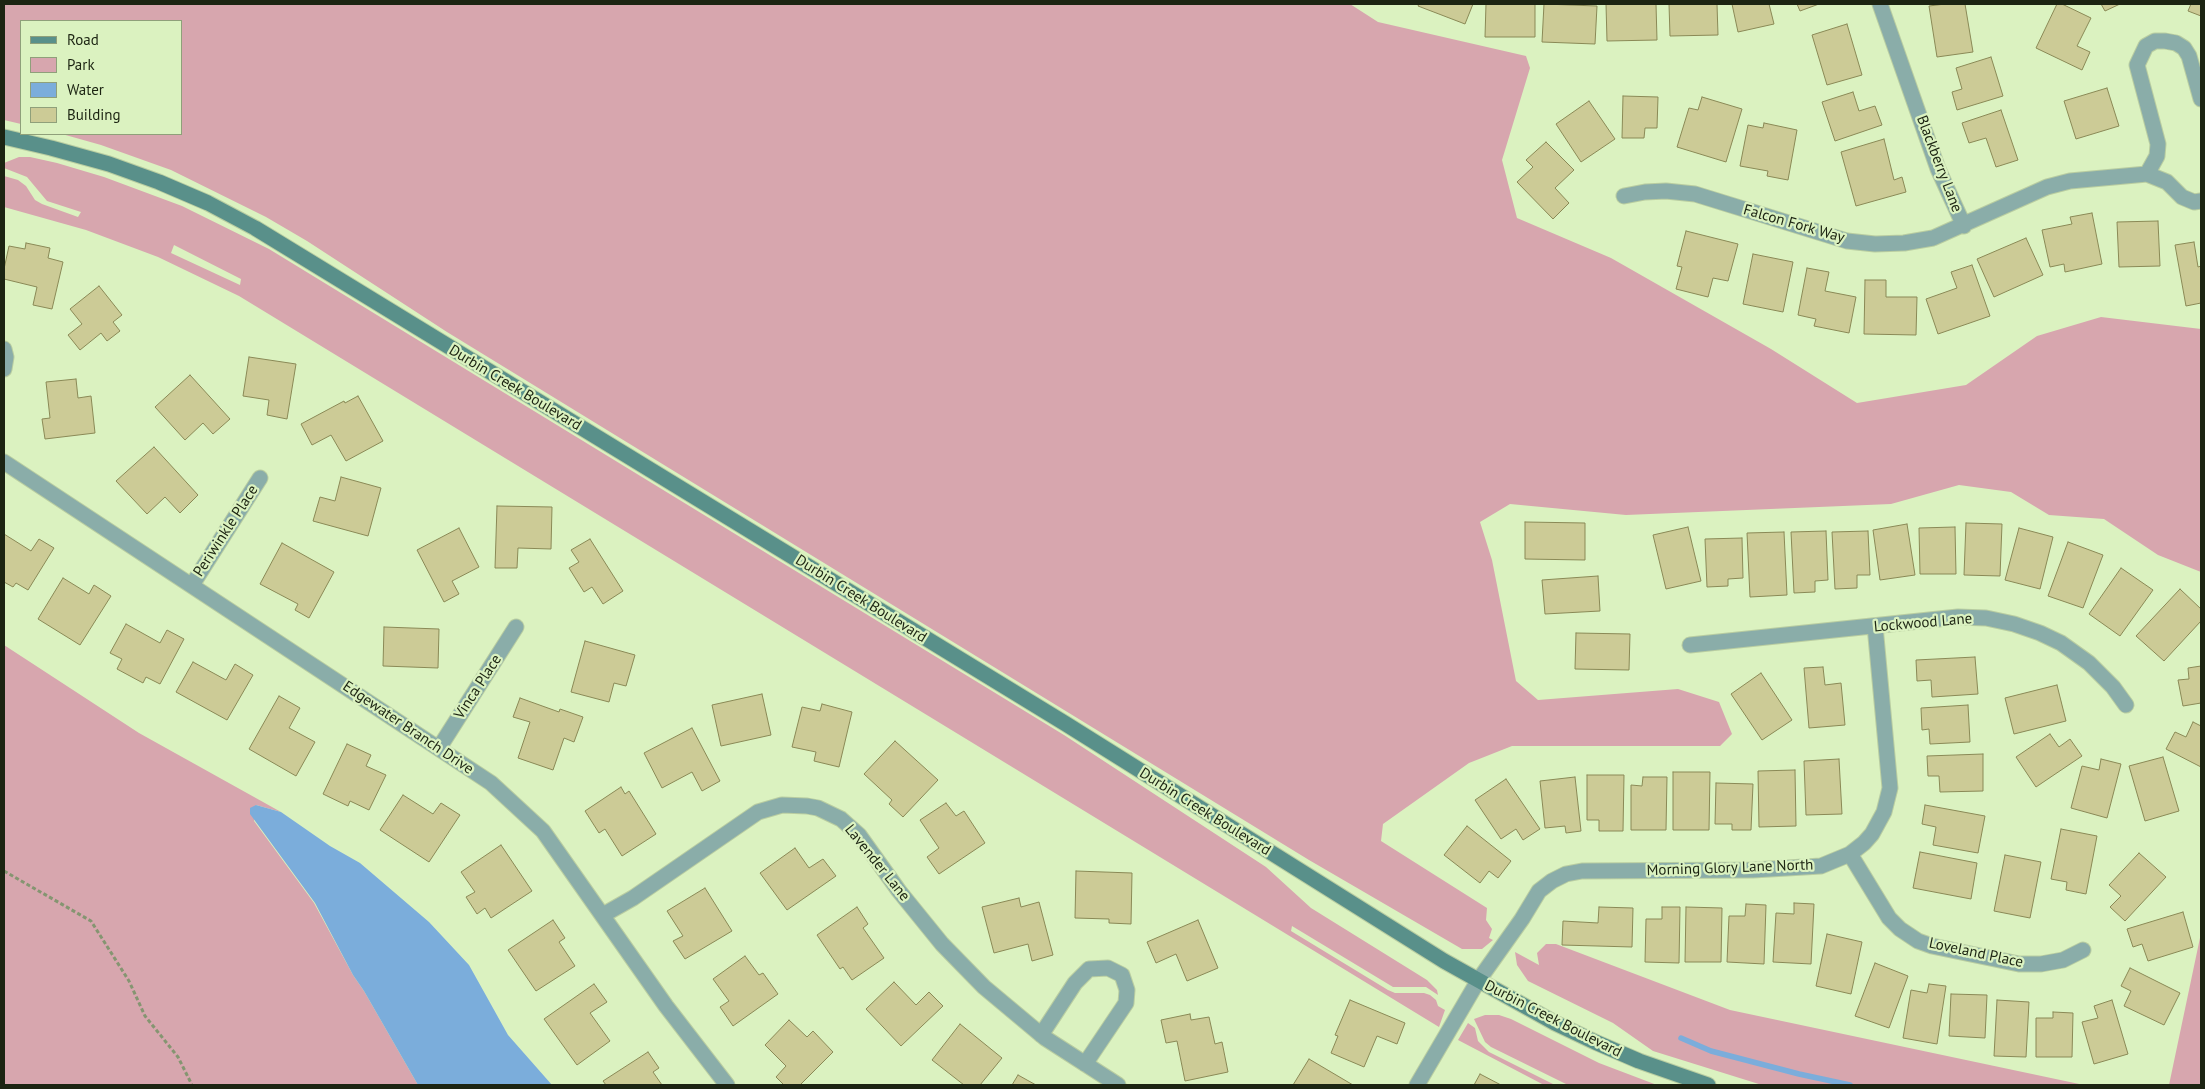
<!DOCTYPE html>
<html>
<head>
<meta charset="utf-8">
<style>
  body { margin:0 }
  #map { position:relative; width:2205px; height:1089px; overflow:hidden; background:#dbf2c0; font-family:"PT Sans",sans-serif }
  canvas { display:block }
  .frame { position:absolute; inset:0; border:5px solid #1c2412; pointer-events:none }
  .legend { position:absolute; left:20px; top:20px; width:162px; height:115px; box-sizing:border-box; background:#dbf2c0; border:1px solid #8fa07a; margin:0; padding:6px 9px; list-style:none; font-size:15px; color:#1c2412 }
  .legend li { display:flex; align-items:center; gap:10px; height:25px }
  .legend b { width:25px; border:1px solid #8fa07a }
</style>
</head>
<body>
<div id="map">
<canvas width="2205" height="1089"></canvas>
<div class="frame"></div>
<ul class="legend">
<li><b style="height:6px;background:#59908a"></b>Road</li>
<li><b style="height:14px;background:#d7a6ae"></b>Park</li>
<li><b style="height:14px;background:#7baddb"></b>Water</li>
<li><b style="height:14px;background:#cccb96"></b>Building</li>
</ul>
</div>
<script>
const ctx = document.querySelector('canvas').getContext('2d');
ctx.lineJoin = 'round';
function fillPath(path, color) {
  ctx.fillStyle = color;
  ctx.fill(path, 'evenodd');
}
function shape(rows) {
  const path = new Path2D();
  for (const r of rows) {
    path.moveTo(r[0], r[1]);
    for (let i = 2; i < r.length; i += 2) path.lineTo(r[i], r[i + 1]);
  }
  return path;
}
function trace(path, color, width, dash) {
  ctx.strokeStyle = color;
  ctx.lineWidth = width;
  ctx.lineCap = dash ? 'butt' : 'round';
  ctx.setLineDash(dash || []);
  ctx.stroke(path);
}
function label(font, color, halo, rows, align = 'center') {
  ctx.font = font + ' "PT Sans",sans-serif';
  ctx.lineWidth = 4.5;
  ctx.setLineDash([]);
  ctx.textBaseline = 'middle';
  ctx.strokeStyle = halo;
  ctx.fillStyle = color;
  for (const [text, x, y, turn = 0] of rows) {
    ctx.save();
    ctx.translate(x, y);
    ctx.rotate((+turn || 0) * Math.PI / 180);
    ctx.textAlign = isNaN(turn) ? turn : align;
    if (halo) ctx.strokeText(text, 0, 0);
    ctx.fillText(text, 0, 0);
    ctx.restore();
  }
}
fillPath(shape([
  [4,4,1350,4,1378,22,1526,56,1530,68,1502,160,1517,218,1611,258,1771,349,1857,403,1966,385,2037,336,2101,317,2201,329,2201,572,2158,555,2104,519,2049,515,2011,492,1959,485,1891,504,1626,515,1510,504,1480,522,1492,560,1516,681,1538,700,1678,689,1719,702,1732,734,1720,746,1512,746,1469,763,1383,824,1381,841,1487,908,1486,920,1492,929,1489,938,1493,940,1482,949,1462,949,1309,860,651,457,447,332,307,241,266,217,171,170,101,145,62,134,181,134,181,21,21,21,21,124,4,120],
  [19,157,30,157,57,163,104,177,182,206,269,249,1064,735,1266,867,1311,908,1427,980,1437,990,1438,995,1426,987,1393,987,1292,926,1291,931,1388,990,1395,993,1424,993,1430,995,1436,1000,1438,1006,1445,1010,1439,1027,239,296,158,257,86,230,4,207,4,176,18,180,26,186,35,200,42,204,78,217,81,212,47,201,27,177,4,168,4,163],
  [174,245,241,279,240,285,171,253],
  [4,645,139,733,281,812,256,805,254,821,314,903,353,975,364,991,418,1085,4,1085],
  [2201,933,2201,1085,2169,1085],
  [1546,944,1556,944,1730,1010,2084,1085,1762,1085,1653,1051,1613,1023,1528,981,1517,965,1515,952,1539,965,1537,953],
  [1485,1015,1499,1015,1511,1019,1599,1063,1657,1085,1568,1085,1491,1047,1485,1042,1474,1019],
  [1468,1023,1475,1028,1478,1041,1489,1052,1555,1085,1544,1085,1458,1040]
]), '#d7a6ae');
fillPath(shape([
  [256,805,281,812,330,846,360,863,429,922,469,965,508,1035,552,1085,418,1085,364,991,353,975,315,903,250,814,250,808]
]), '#7baddb');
trace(shape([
  [1681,1038,1711,1051,1799,1074,1850,1085]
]), '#7baddb', 5.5);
const building = shape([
  [1419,4,1473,4,1465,24,1418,6,1419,4],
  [1486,4,1535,4,1535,37,1485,37,1486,4],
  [1544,4,1597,6,1595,44,1542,42,1544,4],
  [1606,4,1656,4,1657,40,1607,41,1606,4],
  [1669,4,1717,4,1718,35,1670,36,1669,4],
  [1732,4,1769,4,1774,24,1738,32,1732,4],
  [1797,4,1819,4,1800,11,1797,4],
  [1945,4,1965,4,1973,52,1937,57,1929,6,1945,4],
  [2057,4,2062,4,2091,18,2077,46,2090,52,2082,70,2036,48,2057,4],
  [2101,4,2120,4,2105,11,2101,4],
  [2191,4,2201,4,2201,16,2188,11,2191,4],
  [1847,24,1862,75,1827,85,1812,35,1847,24],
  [1991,57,2003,96,1957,110,1952,92,1962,89,1956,68,1991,57],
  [2107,88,2119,126,2076,139,2064,101,2107,88],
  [1853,92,1859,111,1875,106,1882,125,1835,141,1822,102,1853,92],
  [1623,96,1658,97,1657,128,1645,128,1644,138,1622,138,1623,96],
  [1702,97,1742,109,1726,162,1677,147,1689,108,1698,110,1702,97],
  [1589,101,1615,139,1581,162,1556,124,1589,101],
  [2001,110,2018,160,1996,167,1986,138,1969,143,1962,123,2001,110],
  [1764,123,1797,130,1788,180,1767,176,1768,171,1740,166,1748,125,1763,128,1764,123],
  [1884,139,1894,180,1902,177,1906,192,1856,206,1841,152,1884,139],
  [1546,142,1574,170,1555,188,1569,203,1553,219,1517,182,1533,167,1526,160,1546,142],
  [2092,213,2102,264,2065,272,2064,264,2050,267,2042,230,2072,224,2070,217,2092,213],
  [2158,221,2160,266,2119,267,2117,222,2158,221],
  [1686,231,1738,244,1728,281,1713,278,1708,297,1676,289,1682,267,1677,266,1686,231],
  [2026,238,2043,275,1994,297,1977,259,2026,238],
  [2194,242,2198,267,2201,266,2201,303,2186,306,2175,245,2194,242],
  [26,243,50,248,48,258,63,262,52,309,33,305,37,287,4,279,4,269,9,246,25,249,26,243],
  [1753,254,1793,262,1783,312,1743,304,1753,254],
  [1972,265,1990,316,1938,334,1926,299,1957,288,1951,272,1972,265],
  [1807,268,1829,272,1825,291,1856,297,1849,333,1814,326,1816,319,1798,315,1807,268],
  [1865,280,1886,280,1886,297,1917,297,1916,335,1864,334,1865,280],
  [99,286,122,315,113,322,120,331,107,341,101,333,80,350,68,335,82,324,70,309,99,286],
  [249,357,296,364,287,419,267,415,269,400,243,396,249,357],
  [190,375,230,419,213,434,203,423,185,440,155,407,190,375],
  [76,379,78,398,91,396,95,433,45,439,42,419,50,418,46,382,76,379],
  [358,396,383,441,346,461,331,435,312,445,301,424,344,401,345,403,358,396],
  [154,447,198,495,180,513,165,497,147,514,116,481,154,447],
  [341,477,381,488,368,536,313,521,320,497,335,501,341,477],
  [497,506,552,507,551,549,518,548,517,568,495,568,497,506],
  [1525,522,1585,523,1585,560,1525,559,1525,522],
  [1966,523,2002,524,2000,576,1964,575,1966,523],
  [1907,524,1915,575,1880,580,1873,530,1907,524],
  [1688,527,1701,581,1666,589,1653,535,1688,527],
  [1955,527,1956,574,1920,574,1919,528,1955,527],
  [459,528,479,567,452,581,459,594,444,602,417,550,459,528],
  [2019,528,2053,537,2040,589,2005,580,2019,528],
  [1826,531,1828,580,1815,581,1815,592,1794,593,1791,532,1826,531],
  [1868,531,1870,575,1857,575,1857,588,1835,589,1832,532,1868,531],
  [1784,532,1787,595,1750,597,1747,533,1784,532],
  [4,534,31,551,39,539,54,548,28,590,16,583,13,587,4,582,4,534],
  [1742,538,1743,578,1728,579,1728,586,1707,587,1705,539,1742,538],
  [590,539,623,591,603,604,592,587,584,592,569,568,579,562,571,550,590,539],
  [2068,542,2103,555,2083,608,2048,596,2068,542],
  [282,543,334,572,309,618,295,610,298,604,260,584,282,543],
  [2121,568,2153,590,2120,636,2089,614,2121,568],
  [1598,576,1600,611,1545,614,1542,580,1598,576],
  [63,578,89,594,94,585,111,596,80,645,38,619,63,578],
  [2180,589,2201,609,2201,621,2164,661,2136,636,2180,589],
  [126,624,160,643,167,630,184,639,160,684,146,677,143,683,117,669,122,659,110,653,126,624],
  [384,627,439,629,438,668,383,666,384,627],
  [1576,633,1630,634,1629,670,1575,669,1576,633],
  [585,641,635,655,626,686,614,683,609,702,571,692,585,641],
  [1975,657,1978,694,1932,697,1931,680,1917,681,1916,660,1975,657],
  [193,662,226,680,235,664,253,675,227,720,176,692,193,662],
  [2201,666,2201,703,2183,706,2178,680,2189,679,2188,668,2201,666],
  [1823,667,1825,685,1841,683,1845,725,1809,728,1804,668,1823,667],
  [1761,673,1792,720,1762,740,1731,694,1761,673],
  [2057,685,2066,721,2014,734,2005,698,2057,685],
  [762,694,771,735,721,746,712,705,762,694],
  [279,696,300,708,289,728,315,742,296,776,249,749,279,696],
  [520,698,559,712,560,709,583,717,574,742,564,738,553,770,518,758,530,722,513,717,520,698],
  [822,704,852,712,839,767,814,761,816,752,792,747,802,707,820,711,822,704],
  [1968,705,1970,742,1930,744,1929,729,1922,730,1921,708,1968,705],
  [2193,722,2201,726,2201,767,2166,749,2175,732,2186,737,2193,722],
  [692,728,720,781,702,791,692,772,662,788,644,753,692,728],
  [2050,734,2059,747,2070,739,2082,756,2036,787,2016,757,2050,734],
  [895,741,938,780,903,817,889,804,892,800,864,774,895,741],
  [347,744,371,755,366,766,386,775,369,810,350,801,348,806,323,794,347,744],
  [1983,754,1983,791,1940,792,1939,776,1928,776,1927,756,1983,754],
  [2163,757,2179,811,2145,821,2129,766,2163,757],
  [1839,759,1842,814,1806,815,1804,761,1839,759],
  [2101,759,2121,764,2107,818,2071,808,2082,766,2099,770,2101,759],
  [1795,770,1796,826,1759,827,1758,771,1795,770],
  [1673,772,1710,772,1709,830,1673,830,1673,772],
  [1587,775,1624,775,1623,831,1599,831,1599,820,1587,820,1587,775],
  [1575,777,1581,831,1566,833,1565,826,1545,828,1540,781,1575,777],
  [1643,777,1667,777,1666,830,1631,830,1631,785,1642,786,1643,777],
  [1506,779,1540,829,1523,840,1516,829,1501,839,1475,800,1506,779],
  [1716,783,1753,784,1751,830,1732,830,1732,824,1715,824,1716,783],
  [621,787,625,794,629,791,656,834,622,856,605,829,599,833,585,811,621,787],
  [403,795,433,814,441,803,460,815,429,862,380,830,403,795],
  [946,803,956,816,964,811,985,843,939,874,927,857,939,848,920,820,946,803],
  [1925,805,1985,816,1978,853,1933,845,1936,827,1922,824,1925,805],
  [1467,826,1511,861,1498,878,1489,871,1480,883,1444,855,1467,826],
  [2061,829,2097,836,2086,894,2066,890,2067,882,2051,879,2061,829],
  [501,845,532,891,491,918,485,908,477,914,466,897,475,892,461,872,501,845],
  [795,848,809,868,823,859,836,876,787,910,760,873,795,848],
  [1920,852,1977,863,1971,899,1913,888,1920,852],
  [2139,853,2166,877,2125,921,2110,907,2121,896,2109,885,2139,853],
  [2005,855,2041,862,2030,918,1994,911,2005,855],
  [1076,871,1132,873,1131,924,1109,923,1109,919,1075,918,1076,871],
  [705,888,732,931,685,959,673,941,683,936,667,911,705,888],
  [1019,898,1021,907,1039,902,1053,955,1032,961,1028,944,994,953,982,907,1019,898],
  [1794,903,1814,904,1811,964,1773,962,1776,913,1794,914,1794,903],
  [1746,904,1766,905,1764,964,1727,962,1729,916,1745,916,1746,904],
  [857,907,868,924,863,928,884,958,852,980,843,967,840,969,817,935,857,907],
  [1599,907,1633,908,1632,947,1562,945,1563,921,1598,923,1599,907],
  [1662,907,1680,907,1679,963,1645,962,1646,919,1662,919,1662,907],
  [1686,907,1722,908,1721,962,1685,962,1686,907],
  [2183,912,2193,947,2148,961,2142,944,2133,947,2127,929,2183,912],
  [553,920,565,938,559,942,575,966,536,991,508,950,553,920],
  [1198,920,1218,968,1187,981,1176,954,1156,963,1147,942,1198,920],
  [1827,934,1862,942,1851,994,1816,986,1827,934],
  [745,956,759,975,763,973,778,994,733,1026,720,1007,729,1001,713,979,745,956],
  [1875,963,1908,976,1889,1028,1855,1016,1875,963],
  [2130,968,2180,993,2164,1025,2124,1006,2131,991,2121,986,2130,968],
  [894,982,916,1005,929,992,943,1006,901,1046,866,1009,894,982],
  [594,984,607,1002,590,1013,610,1041,577,1065,544,1019,594,984],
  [1929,984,1946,986,1937,1044,1903,1038,1911,990,1927,993,1929,984],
  [1951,994,1987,995,1985,1038,1949,1036,1951,994],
  [1350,1000,1405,1023,1397,1044,1377,1036,1364,1067,1331,1053,1338,1036,1335,1035,1350,1000],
  [1997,1000,2029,1002,2026,1057,1994,1056,1997,1000],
  [2112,1000,2128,1054,2094,1064,2082,1022,2098,1018,2094,1006,2112,1000],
  [2053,1012,2073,1013,2072,1057,2036,1057,2036,1018,2053,1018,2053,1012],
  [1190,1014,1191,1020,1209,1017,1215,1044,1222,1042,1228,1072,1185,1081,1177,1041,1166,1043,1161,1020,1190,1014],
  [789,1020,807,1037,813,1031,833,1052,800,1085,784,1085,776,1077,786,1066,765,1045,789,1020],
  [960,1024,1002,1058,980,1085,964,1085,932,1060,960,1024],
  [648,1052,659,1068,653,1072,662,1085,606,1085,603,1081,648,1052],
  [1309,1059,1353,1085,1293,1085,1309,1059],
  [1480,1074,1501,1085,1474,1085,1480,1074],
  [1018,1075,1036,1085,1012,1085,1018,1075]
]);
fillPath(building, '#cccb96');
trace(building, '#8a8956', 1);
const street = shape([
  [1880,4,1938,169,1964,226],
  [2147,174,2157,156,2158,144,2137,65,2146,46,2155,41,2165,41,2176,43,2184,48,2189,56,2201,99],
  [1624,196,1645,192,1666,191,1695,194,1847,241,1875,244,1904,243,1933,238,2047,187,2070,181,2147,174,2167,182,2182,197,2194,202,2201,201],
  [4,349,6,357,4,369],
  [4,462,491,783,543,831,666,1006,727,1085],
  [192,585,260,478],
  [1690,645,1958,617,1986,618,2014,624,2040,633,2061,643,2089,663,2113,687,2126,705],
  [439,748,516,627],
  [1850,854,1889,918,1900,929,1918,941,1932,946,2019,964,2041,964,2063,960,2083,950],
  [603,915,633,898,758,812,782,805,807,806,818,808,841,819,859,835,899,891,942,944,984,987,1045,1038,1118,1085],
  [1041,1035,1075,983,1089,969,1108,968,1122,975,1127,990,1126,1003,1085,1064],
  [1417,1085,1478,981,1522,919,1539,891,1552,881,1566,874,1582,871,1753,870,1821,866,1850,854,1864,843,1872,834,1884,812,1890,788,1875,626]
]);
const secondary = shape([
  [4,137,51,148,109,164,159,182,208,203,255,228,1066,724,1444,961,1555,1023,1595,1042,1639,1061,1708,1085]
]);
trace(street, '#b9cda1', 17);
trace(secondary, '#b9cda1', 17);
trace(shape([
  [4,871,91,921,129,981,145,1016,178,1057,192,1085]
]), '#859571', 3, [4, 2.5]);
trace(street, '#8aada9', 15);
trace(secondary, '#59908a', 15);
label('15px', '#1c2412', '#dbf2c0', [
  ["Blackberry Lane",1939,164,69],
  ["Falcon Fork Way",1794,224,16],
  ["Durbin Creek Boulevard",515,388,31],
  ["Periwinkle Place",226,531,-57],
  ["Durbin Creek Boulevard",861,599,32],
  ["Lockwood Lane",1923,623,-5],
  ["Vinca Place",478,687,-57],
  ["Edgewater Branch Drive",408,728,34],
  ["Durbin Creek Boulevard",1205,812,32],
  ["Lavender Lane",877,863,51],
  ["Morning Glory Lane North",1730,868,-2],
  ["Loveland Place",1976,953,12],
  ["Durbin Creek Boulevard",1553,1019,27]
]);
</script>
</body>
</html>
